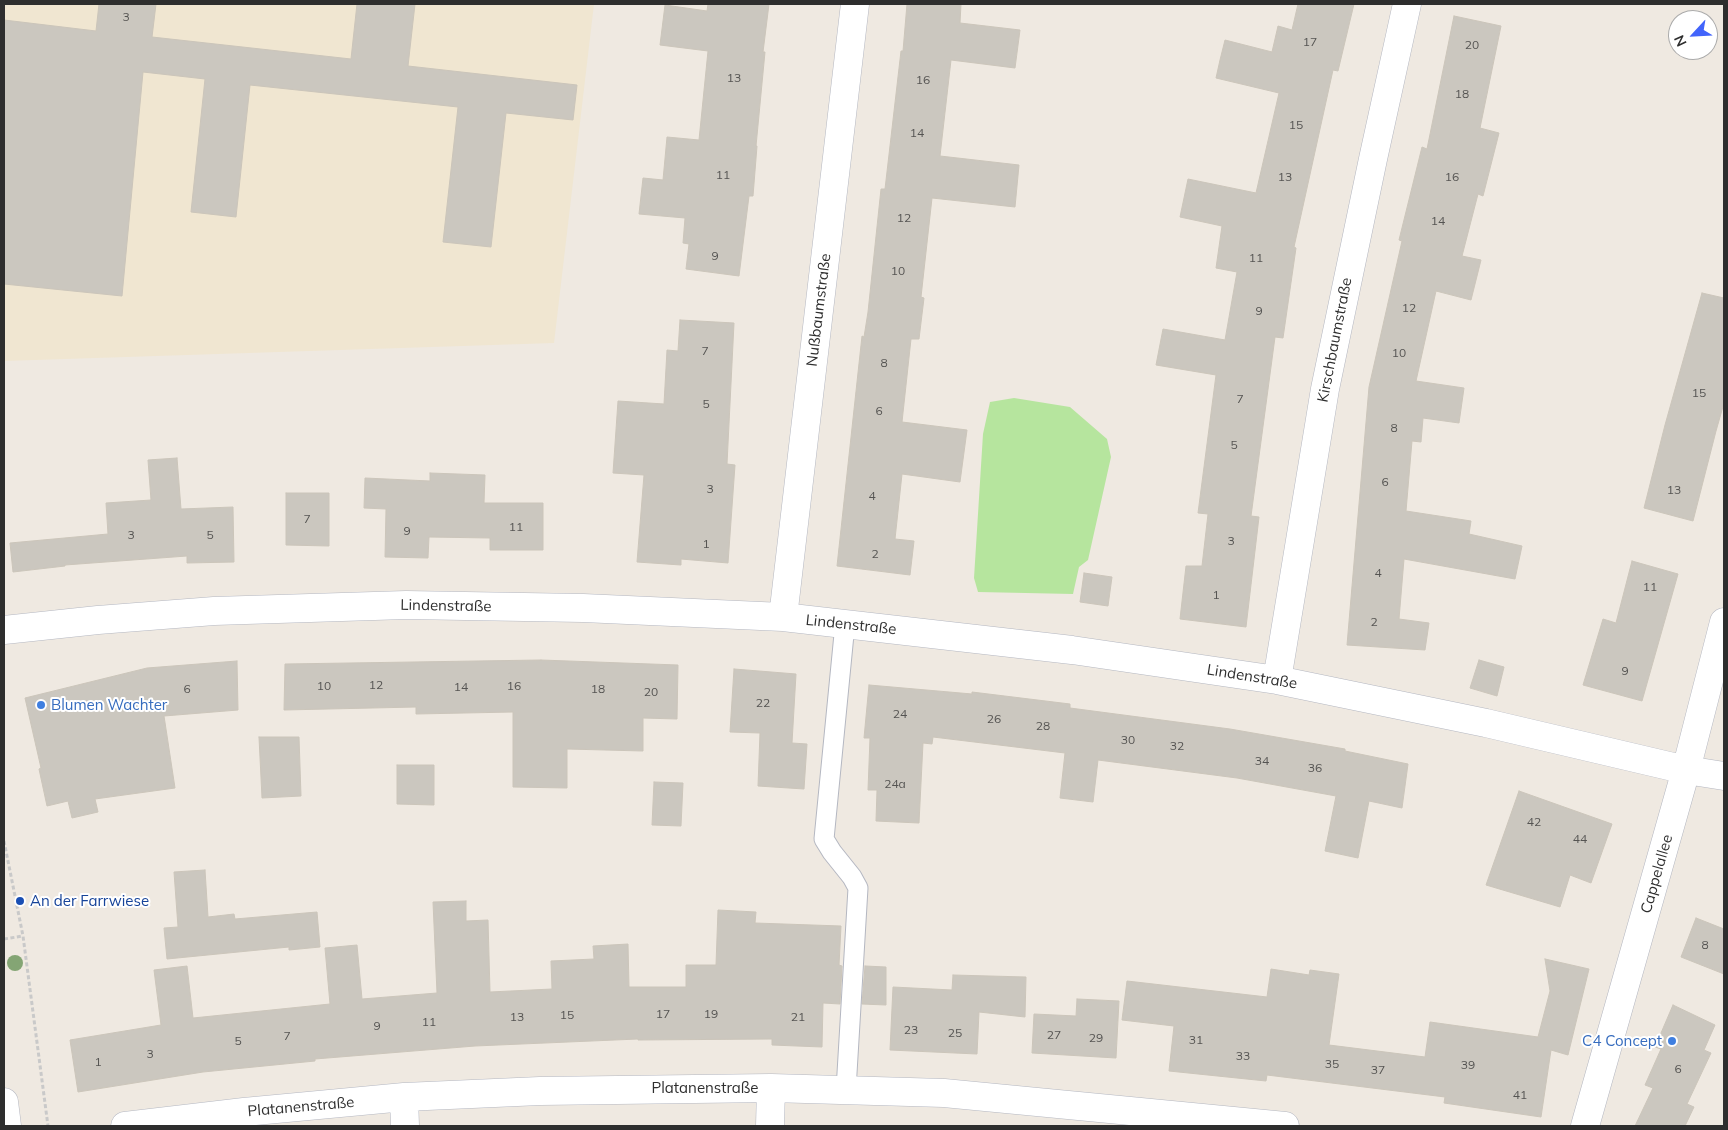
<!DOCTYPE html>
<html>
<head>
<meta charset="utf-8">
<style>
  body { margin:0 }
  #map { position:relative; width:1728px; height:1130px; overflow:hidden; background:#efe9e1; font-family:Mulish,sans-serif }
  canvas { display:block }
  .frame { position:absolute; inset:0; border:5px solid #2e2e2e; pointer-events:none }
  .north { position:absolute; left:1668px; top:10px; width:50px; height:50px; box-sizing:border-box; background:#fff; border:1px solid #ababab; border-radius:50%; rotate:245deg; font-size:14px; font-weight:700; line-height:20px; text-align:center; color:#2e2e2e }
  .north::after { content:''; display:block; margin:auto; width:18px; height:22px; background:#4264fb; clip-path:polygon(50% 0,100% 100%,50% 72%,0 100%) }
</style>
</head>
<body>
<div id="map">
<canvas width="1728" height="1130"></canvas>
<div class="frame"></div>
<div class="north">N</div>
</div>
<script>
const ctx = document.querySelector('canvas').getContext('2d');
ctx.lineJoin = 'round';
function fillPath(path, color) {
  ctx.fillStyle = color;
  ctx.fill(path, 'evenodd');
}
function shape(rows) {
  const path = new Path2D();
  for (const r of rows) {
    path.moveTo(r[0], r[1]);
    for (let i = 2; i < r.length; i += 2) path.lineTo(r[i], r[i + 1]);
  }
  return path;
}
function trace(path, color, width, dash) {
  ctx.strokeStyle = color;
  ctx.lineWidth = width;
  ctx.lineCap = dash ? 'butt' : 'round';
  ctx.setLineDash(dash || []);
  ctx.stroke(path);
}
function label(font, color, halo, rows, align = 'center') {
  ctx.font = font + ' Mulish,sans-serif';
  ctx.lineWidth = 4;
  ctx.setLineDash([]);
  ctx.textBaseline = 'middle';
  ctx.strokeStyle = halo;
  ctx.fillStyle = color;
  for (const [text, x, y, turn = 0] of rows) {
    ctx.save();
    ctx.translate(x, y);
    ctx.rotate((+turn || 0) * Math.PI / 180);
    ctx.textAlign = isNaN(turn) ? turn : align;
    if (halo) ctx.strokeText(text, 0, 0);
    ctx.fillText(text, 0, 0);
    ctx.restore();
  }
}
fillPath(shape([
  [4,4,594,4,554,343,4,361]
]), '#f0e6d1');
fillPath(shape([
  [1014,398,1070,407,1107,439,1111,457,1088,560,1079,567,1073,594,978,592,974,578,983,434,990,402]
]), '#b6e59e');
const building = shape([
  [99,4,156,4,152,37,351,59,357,4,415,4,408,66,577,85,573,120,506,113,491,247,443,242,458,107,250,85,236,217,191,212,205,79,143,72,122,296,4,284,4,20,96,31,99,4],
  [708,4,769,4,763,52,765,52,756,146,757,146,753,196,749,196,739,276,686,269,689,244,683,243,685,218,639,214,643,178,663,180,667,137,699,140,708,51,660,45,665,5,707,11,708,4],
  [907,4,961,4,960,23,1020,30,1015,68,951,60,940,156,1019,165,1015,207,932,198,921,297,924,298,919,339,911,339,902,422,967,430,960,482,902,474,895,539,914,541,910,575,837,566,862,336,864,337,868,312,881,189,885,189,901,51,903,51,907,4],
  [1298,4,1354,4,1338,71,1333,70,1294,247,1296,248,1283,338,1275,337,1251,516,1259,517,1246,627,1180,619,1186,566,1202,566,1208,514,1198,513,1216,375,1156,365,1163,329,1225,340,1237,272,1216,268,1222,226,1180,217,1188,179,1256,193,1279,93,1216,78,1220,60,1225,40,1272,52,1278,26,1292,30,1298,4],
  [1454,16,1501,26,1480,128,1499,133,1483,196,1478,194,1462,256,1481,260,1471,300,1436,291,1416,381,1464,388,1459,423,1423,418,1421,442,1412,441,1406,511,1471,521,1469,534,1522,546,1515,579,1404,559,1399,619,1429,623,1425,650,1347,645,1369,387,1402,241,1399,240,1422,147,1427,149,1454,16],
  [1702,293,1724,298,1724,403,1716,431,1693,521,1644,508,1665,425,1702,293],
  [680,320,734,323,727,464,735,465,728,563,681,559,681,565,637,562,644,475,613,473,618,401,664,404,667,350,678,351,680,320],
  [177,458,181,509,233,507,234,562,187,563,187,556,65,565,65,566,13,572,10,543,108,534,106,503,151,500,148,460,177,458],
  [430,473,485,475,484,503,543,503,543,550,490,550,490,538,429,537,428,558,385,557,386,509,364,508,365,478,430,481,430,473],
  [286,493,329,493,329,546,286,545,286,493],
  [1632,561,1678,574,1642,701,1583,685,1603,619,1616,623,1632,561],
  [1084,573,1112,577,1108,606,1080,602,1084,573],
  [541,660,678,665,677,719,643,718,643,751,567,749,567,788,513,787,513,712,416,714,416,707,284,710,285,664,541,660],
  [1479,660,1504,667,1497,696,1470,688,1479,660],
  [237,661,238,710,164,716,175,788,95,799,98,812,72,818,68,801,47,806,39,769,41,768,25,698,147,668,237,661],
  [734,669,796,674,792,743,807,744,804,789,758,786,760,733,730,732,734,669],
  [869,685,972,694,972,692,1070,704,1070,708,1230,729,1345,749,1345,751,1408,764,1402,808,1369,801,1358,858,1325,851,1336,796,1237,778,1098,760,1093,802,1060,798,1065,753,933,737,932,744,923,743,919,823,876,821,877,790,868,790,870,738,864,738,869,685],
  [259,737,299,737,301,796,262,798,259,737],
  [397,765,434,765,434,805,397,804,397,765],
  [654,782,683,783,681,826,652,825,654,782],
  [1519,791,1612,824,1591,883,1570,875,1560,907,1486,885,1519,791],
  [205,870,208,917,234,914,235,919,317,912,320,947,289,950,289,947,167,959,164,928,178,927,174,872,205,870],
  [466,901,466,921,488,920,490,992,552,989,551,961,594,959,593,946,628,944,629,987,686,987,686,965,716,965,718,910,756,912,755,923,841,926,839,965,842,966,840,1004,823,1003,822,1047,772,1045,772,1039,638,1040,638,1039,475,1046,315,1059,315,1061,203,1072,78,1092,70,1040,161,1025,154,970,187,966,193,1018,330,1004,325,948,357,945,362,999,437,993,433,902,466,901],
  [1696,918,1724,929,1724,974,1681,957,1696,918],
  [1545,959,1589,969,1568,1055,1551,1050,1541,1117,1444,1103,1445,1097,1267,1075,1266,1081,1169,1071,1174,1026,1122,1020,1127,981,1267,997,1271,969,1309,975,1310,970,1339,974,1329,1045,1425,1057,1430,1022,1538,1037,1550,991,1545,959],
  [865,966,886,967,886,1005,862,1004,865,966],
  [953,975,1026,977,1025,1017,979,1012,977,1054,890,1050,893,987,952,990,953,975],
  [1077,999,1119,1001,1116,1058,1032,1053,1034,1014,1076,1016,1077,999],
  [1673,1005,1715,1025,1704,1050,1711,1053,1687,1104,1694,1107,1685,1126,1635,1126,1653,1088,1645,1085,1661,1049,1655,1047,1673,1005]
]);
fillPath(building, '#cbc7bf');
trace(building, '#cbc5ba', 1);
const lane = shape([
  [845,624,824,839,832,852,852,877,858,888,846,1090]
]);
const street = shape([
  [783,617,855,4],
  [4,630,98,620,214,611,406,605,583,608,783,617,1072,650,1277,680,1486,723,1686,770,1724,776],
  [1277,680,1325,389,1373,159,1407,4],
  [404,1097,405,1126],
  [125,1126,244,1112,404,1097,540,1091,771,1088,944,1093,1285,1126],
  [770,1126,771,1088],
  [1585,1126,1686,770,1724,622]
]);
const secondary = shape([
  [4,1102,7,1126]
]);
trace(lane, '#b4b7c1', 21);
trace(street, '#b4b7c1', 29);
trace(secondary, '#b4b7c1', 29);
trace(shape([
  [4,841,23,936,48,1126],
  [4,939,23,936]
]), '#c9c9c9', 3, [4, 2.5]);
trace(lane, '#fff', 19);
trace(street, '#fff', 28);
trace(secondary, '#fff', 28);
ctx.fillStyle = '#84a574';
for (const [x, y] of [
  [15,963]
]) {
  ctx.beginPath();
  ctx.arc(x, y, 8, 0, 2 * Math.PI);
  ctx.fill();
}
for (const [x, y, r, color] of [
  [41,705,5,"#3f7fe0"],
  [20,901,5,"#1a4fb4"],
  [1672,1041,5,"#3f7fe0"]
]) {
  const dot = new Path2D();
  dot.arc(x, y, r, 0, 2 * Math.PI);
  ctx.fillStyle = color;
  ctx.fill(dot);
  trace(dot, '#fff', 2);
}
label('12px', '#555452', null, [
  ["3",126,17],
  ["17",1310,42],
  ["20",1472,45],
  ["13",734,78],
  ["16",923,80],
  ["18",1462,94],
  ["15",1296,125],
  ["14",917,133],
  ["11",723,175],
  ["13",1285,177],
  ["16",1452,177],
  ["12",904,218],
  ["14",1438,221],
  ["9",715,256],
  ["11",1256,258],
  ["10",898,271],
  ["12",1409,308],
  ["9",1259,311],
  ["7",705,351],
  ["10",1399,353],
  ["8",884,363],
  ["15",1699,393],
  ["7",1240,399],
  ["5",706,404],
  ["6",879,411],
  ["8",1394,428],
  ["5",1234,445],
  ["6",1385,482],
  ["3",710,489],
  ["13",1674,490],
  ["4",872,496],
  ["7",307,519],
  ["11",516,527],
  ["9",407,531],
  ["3",131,535],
  ["5",210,535],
  ["3",1231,541],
  ["1",706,544],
  ["2",875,554],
  ["4",1378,573],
  ["11",1650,587],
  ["1",1216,595],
  ["2",1374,622],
  ["9",1625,671],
  ["12",376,685],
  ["10",324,686],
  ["16",514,686],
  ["14",461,687],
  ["6",187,689],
  ["18",598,689],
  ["20",651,692],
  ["22",763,703],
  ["24",900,714],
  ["26",994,719],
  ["28",1043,726],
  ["30",1128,740],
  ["32",1177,746],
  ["34",1262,761],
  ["36",1315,768],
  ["24a",895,784],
  ["42",1534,822],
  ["44",1580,839],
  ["8",1705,945],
  ["17",663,1014],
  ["19",711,1014],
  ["15",567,1015],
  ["13",517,1017],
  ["21",798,1017],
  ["11",429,1022],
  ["9",377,1026],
  ["23",911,1030],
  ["25",955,1033],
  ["27",1054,1035],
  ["7",287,1036],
  ["29",1096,1038],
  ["31",1196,1040],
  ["5",238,1041],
  ["3",150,1054],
  ["33",1243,1056],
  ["1",98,1062],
  ["35",1332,1064],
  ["39",1468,1065],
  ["6",1678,1069],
  ["37",1378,1070],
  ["41",1520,1095]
]);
label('15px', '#2e2e2e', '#fff', [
  ["Nußbaumstraße",819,310,-83],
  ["Kirschbaumstraße",1335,340,-79],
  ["Lindenstraße",446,606,1],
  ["Lindenstraße",851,625,6],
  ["Lindenstraße",1252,677,9],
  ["Cappelallee",1657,874,-74],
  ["Platanenstraße",705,1088],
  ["Platanenstraße",301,1107,-5]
]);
label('15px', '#366cbe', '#fff', [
  ["Blumen Wachter",51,705],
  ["C4 Concept",1662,1041,"right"]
], 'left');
label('15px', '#164399', '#fff', [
  ["An der Farrwiese",30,901]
], 'left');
</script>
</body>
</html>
